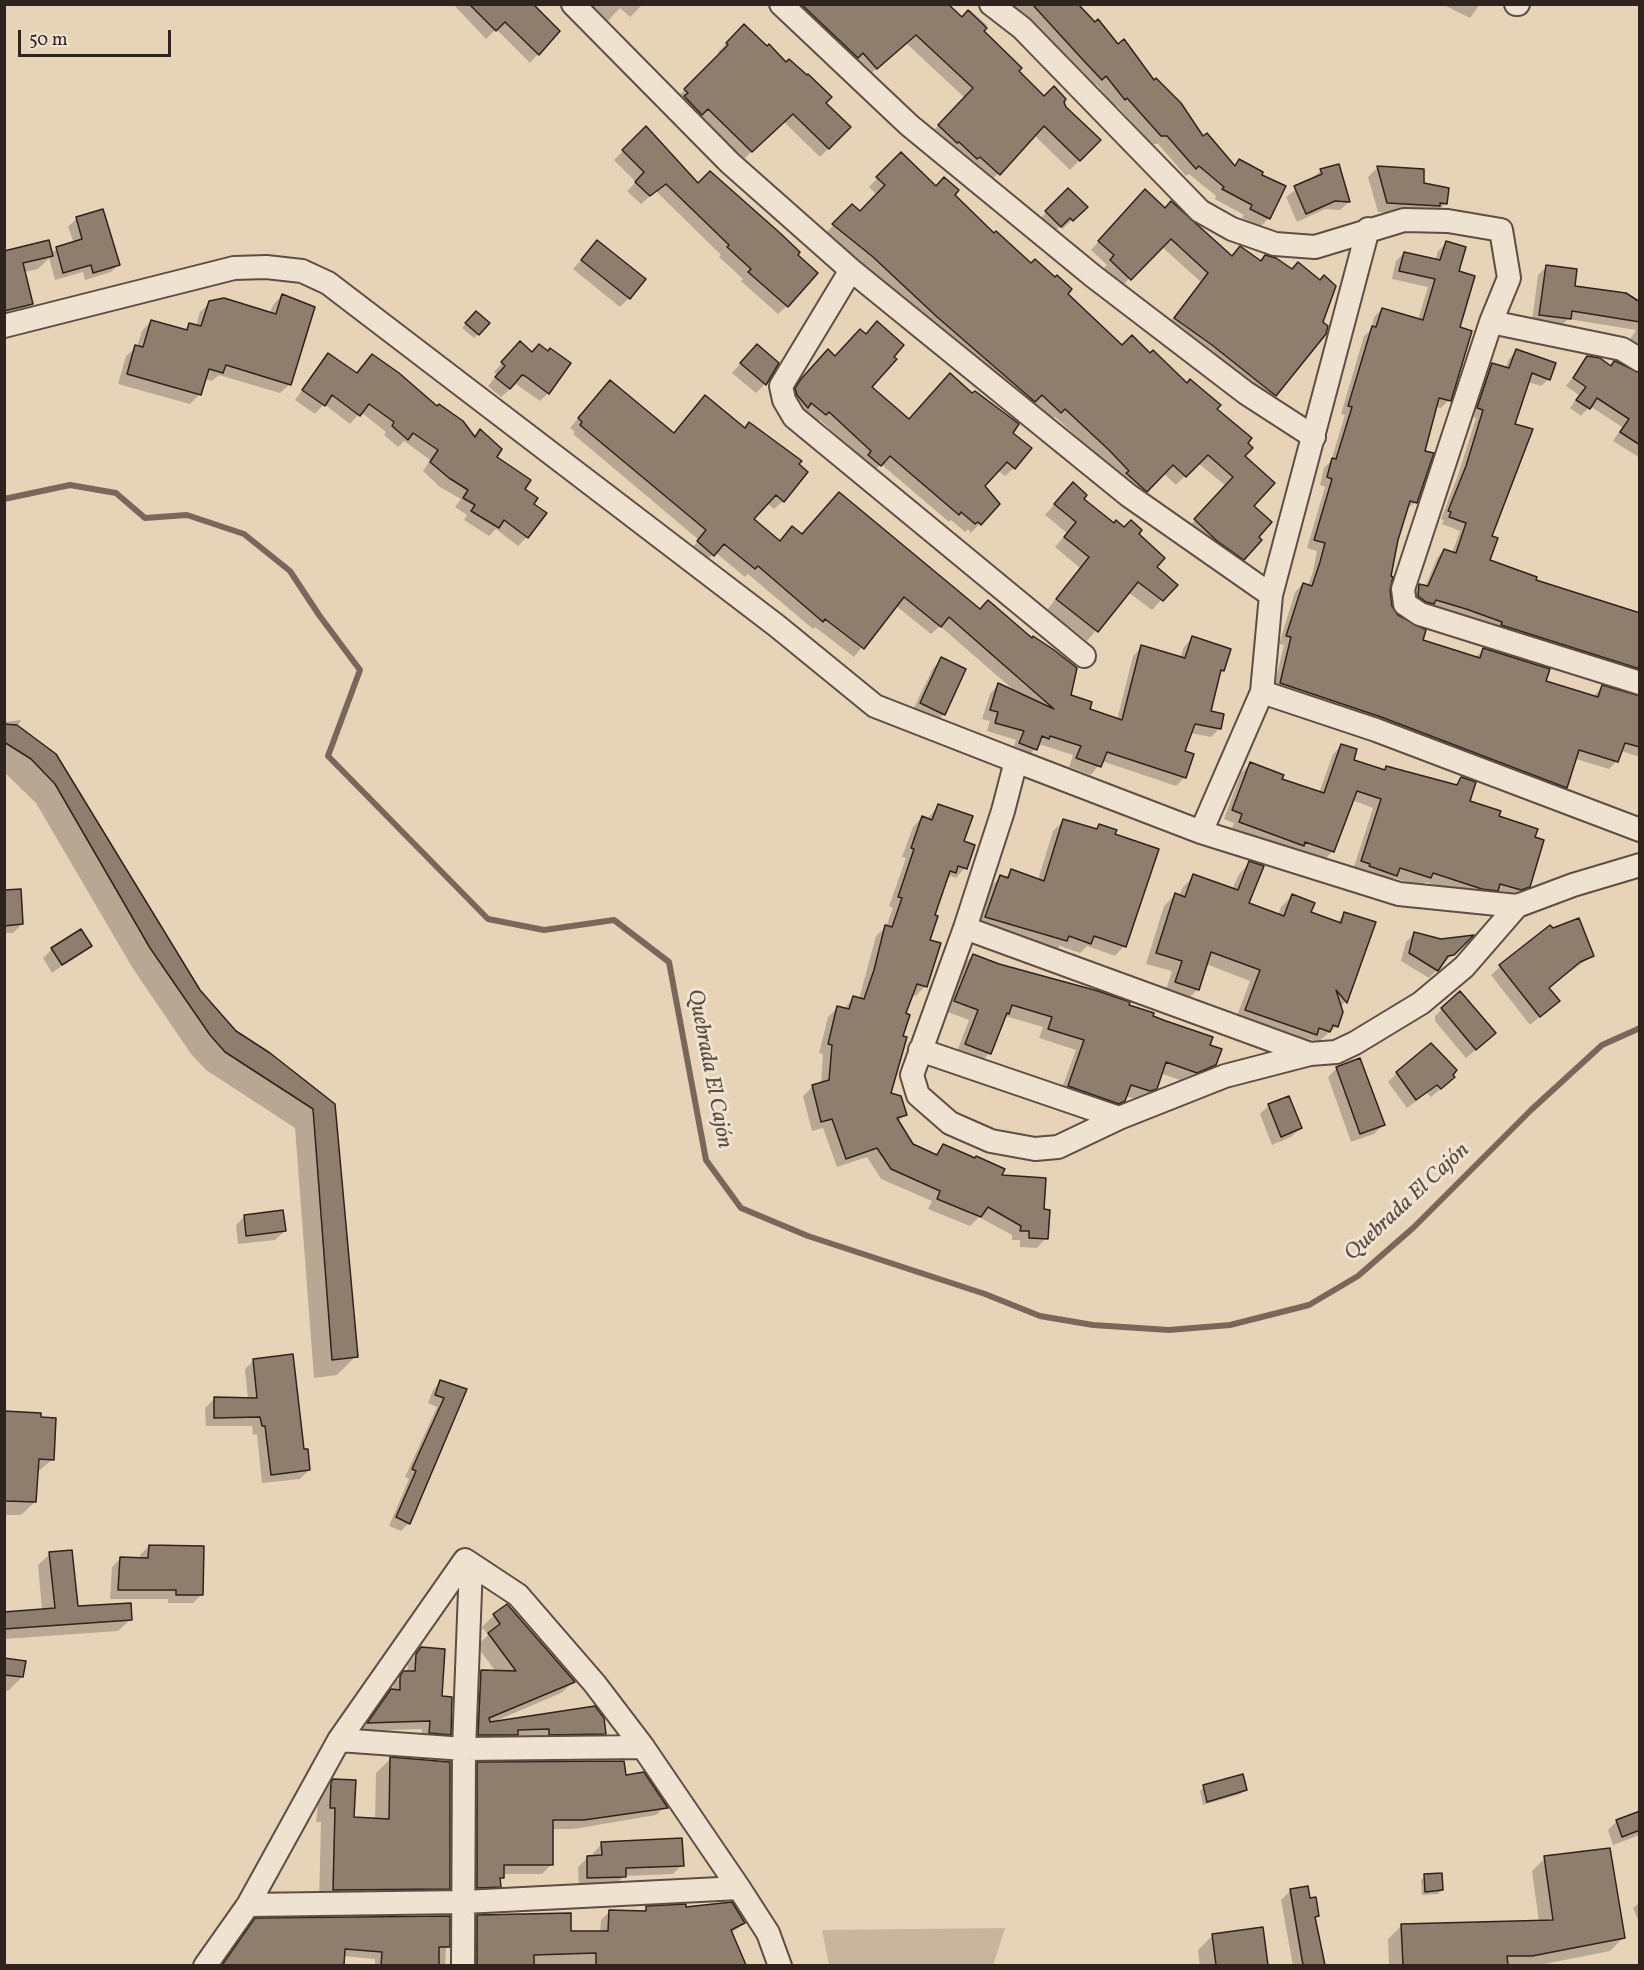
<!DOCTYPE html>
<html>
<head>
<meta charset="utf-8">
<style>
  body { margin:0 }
  #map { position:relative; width:1644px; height:1970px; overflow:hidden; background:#e7d3b8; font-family:Vollkorn,serif }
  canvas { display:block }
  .frame { position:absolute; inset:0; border:6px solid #30221d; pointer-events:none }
  .scale { position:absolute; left:18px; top:30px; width:153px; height:27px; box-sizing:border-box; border:3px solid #30221d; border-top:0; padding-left:8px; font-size:18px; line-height:21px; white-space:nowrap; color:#30221d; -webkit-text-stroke:4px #efe2d1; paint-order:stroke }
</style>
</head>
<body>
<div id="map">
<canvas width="1644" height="1970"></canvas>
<div class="frame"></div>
<div class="scale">50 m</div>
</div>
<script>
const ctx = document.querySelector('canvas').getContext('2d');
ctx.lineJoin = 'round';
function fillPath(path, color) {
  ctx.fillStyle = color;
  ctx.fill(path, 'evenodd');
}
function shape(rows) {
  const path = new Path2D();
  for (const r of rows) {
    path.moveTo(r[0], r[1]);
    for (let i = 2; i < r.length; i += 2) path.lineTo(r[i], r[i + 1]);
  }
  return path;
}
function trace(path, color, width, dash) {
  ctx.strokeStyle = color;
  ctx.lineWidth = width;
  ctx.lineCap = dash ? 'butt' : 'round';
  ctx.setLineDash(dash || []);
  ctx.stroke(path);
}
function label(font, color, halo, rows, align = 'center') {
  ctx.font = font + ' Vollkorn,serif';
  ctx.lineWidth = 6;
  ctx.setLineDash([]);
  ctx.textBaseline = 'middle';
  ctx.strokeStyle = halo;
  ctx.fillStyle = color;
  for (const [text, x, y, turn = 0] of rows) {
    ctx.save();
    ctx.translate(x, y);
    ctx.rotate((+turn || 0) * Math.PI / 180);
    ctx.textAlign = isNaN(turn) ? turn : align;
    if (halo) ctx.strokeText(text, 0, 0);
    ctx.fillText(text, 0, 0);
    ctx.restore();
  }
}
fillPath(shape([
  [1005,1928,993,1966,829,1965,822,1930]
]), '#c8b59e');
fillPath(shape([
  [453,4,530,4,538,54,530,63,496,29,486,39],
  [593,4,643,4,630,17,620,8,605,24,589,9],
  [780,4,946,4,961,19,970,10,987,25,982,31,1017,72,1044,98,1062,102,1065,108,1099,140,1070,170,1034,135,989,183,929,135,965,98,906,43,867,77],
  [1014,4,1076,4,1154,82,1203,138,1234,166,1239,161,1269,218,1260,227,1242,218,1244,215,1215,199,1216,196,1189,174,1186,176,1158,144,1152,144,1117,106,1115,107,1096,84,1092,87,1036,25,1011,8],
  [1442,4,1480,4,1470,18],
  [744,26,849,127,820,157,783,121,743,160,676,98,721,55,718,52],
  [646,128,787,306,778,314,741,281,743,279,719,257,721,255,656,191,641,204,627,191,636,182,614,160],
  [901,154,936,188,953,195,994,235,1065,294,1122,347,1215,410,1243,456,1257,537,1234,568,1187,529,1226,486,1198,463,1176,485,1163,473,1137,499,1100,458,1055,417,1051,420,1026,410,825,234,852,206,859,213,877,195,869,187],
  [1377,168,1423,171,1422,184,1438,186,1446,203,1437,212,1430,215,1378,212,1368,177],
  [1321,171,1349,202,1340,210,1325,209,1297,222,1286,197],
  [1068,190,1085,207,1063,229,1060,226,1051,235,1038,221],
  [1137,199,1165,210,1231,257,1291,271,1325,333,1266,404,1166,327,1201,282,1161,246,1121,287,1103,269,1107,265,1091,250],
  [102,211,119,264,111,272,85,280,83,272,55,280,49,258,38,269,24,272,31,303,18,316,4,319,4,253,51,254,56,249,74,243,68,227,76,219],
  [597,242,629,298,620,307,573,269],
  [1446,243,1457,272,1458,328,1449,400,1441,408,1435,407,1423,452,1416,502,1405,510,1396,540,1388,590,1392,612,1421,641,1475,658,1483,650,1544,682,1593,697,1602,687,1640,719,1640,757,1621,751,1617,761,1609,769,1576,759,1566,787,1558,795,1273,691,1284,645,1279,644,1295,592,1303,584,1308,586,1313,571,1317,551,1307,548,1325,487,1320,485,1324,468,1331,461,1345,415,1341,414,1364,336,1371,330,1374,317,1382,309,1418,320,1428,287,1392,279,1396,261,1404,253,1435,261,1438,251],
  [1546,267,1573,287,1640,303,1640,356,1625,347,1636,330,1568,319,1561,326,1532,322,1538,275],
  [282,295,299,301,290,384,280,393,219,375,212,381,205,379,200,394,190,404,118,384,126,356,137,347,142,331,151,321,184,331,190,324,196,326,200,312,210,303,270,313,273,305],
  [472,317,478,334,474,338,462,328],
  [1516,351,1549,379,1541,386,1528,382,1513,425,1490,537,1488,561,1534,581,1640,614,1640,680,1425,611,1412,593,1419,585,1425,587,1437,558,1444,550,1452,553,1460,531,1442,524,1444,520,1441,519,1458,475,1476,418,1470,416,1484,373,1492,365,1505,369,1509,359],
  [512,352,531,354,548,393,540,401,516,384,501,397,488,386,497,375,494,372],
  [328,355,356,374,372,356,473,438,480,431,495,457,523,489,532,504,545,514,527,537,518,546,496,529,489,536,464,520,467,515,455,507,461,499,440,487,423,471,430,460,404,441,398,447,384,435,386,432,361,412,350,424,324,404,315,414,295,400],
  [748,355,765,384,756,393,732,373],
  [1588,357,1640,375,1640,458,1613,441,1622,427,1590,406,1581,416,1570,408,1579,395,1566,386],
  [819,360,870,387,909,420,1011,433,1014,468,1005,476,997,470,983,486,998,504,971,533,968,529,965,532,951,520,949,522,881,464,871,474,863,460,820,420,816,423,787,399],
  [602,390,673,434,697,405,783,501,774,509,767,503,752,519,779,542,784,536,801,536,831,503,1088,710,1117,720,1133,656,1142,647,1180,658,1184,647,1192,638,1223,670,1218,674,1209,712,1220,728,1211,737,1190,733,1183,752,1185,777,1176,786,1102,761,1091,775,1069,767,1073,755,1042,745,1037,746,1027,758,1012,752,1016,740,987,731,990,721,982,719,990,694,998,685,1017,693,940,626,931,634,895,605,854,657,815,627,813,629,748,574,745,577,715,552,704,563,689,551,699,540,573,434,575,432,570,428],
  [1063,494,1082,499,1114,525,1137,534,1155,567,1175,585,1152,610,1128,592,1087,641,1047,610,1080,568,1055,547,1067,533,1045,515],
  [942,659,944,714,935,723,912,712,933,668],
  [21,720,17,727,199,991,235,1033,333,1105,356,1356,337,1375,314,1378,295,1128,206,1070,191,1054,132,967,36,803,4,772,4,722],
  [1342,745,1352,761,1383,771,1387,768,1454,786,1462,778,1468,802,1497,817,1529,886,1519,895,1472,897,1426,882,1421,886,1394,878,1387,884,1353,870,1373,808,1352,800,1333,851,1324,860,1231,831,1234,823,1224,819,1241,773,1250,764,1280,780,1319,793,1333,754],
  [938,806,962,842,965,868,956,878,951,876,945,882,933,916,928,941,925,986,916,996,912,994,904,1014,889,1094,905,1114,898,1122,912,1145,934,1155,943,1146,1000,1176,1042,1211,1046,1238,1037,1248,1020,1247,1020,1240,1012,1240,1012,1235,979,1217,970,1226,928,1209,932,1201,881,1179,867,1157,837,1167,823,1128,812,1131,803,1096,813,1086,821,1084,823,1054,819,1053,828,1017,837,1008,844,1009,854,997,859,999,876,936,886,927,893,908,889,906,906,858,902,857,913,827,922,817,927,819],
  [1063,821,1094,830,1099,825,1113,835,1124,946,1115,956,1087,946,1080,953,1060,946,1056,950,977,926,991,886,1001,877,1004,878,1012,871,1038,880,1053,831],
  [1250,863,1247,904,1278,915,1281,907,1292,896,1309,913,1336,923,1345,914,1374,923,1345,1002,1340,1007,1337,1026,1318,1042,1310,1039,1304,1045,1235,1021,1250,981,1206,964,1198,989,1187,1000,1165,993,1172,971,1146,964,1164,906,1175,895,1179,896,1183,887,1194,876,1232,890,1239,874],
  [4,892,22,924,13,933,4,933],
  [1414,934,1441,940,1470,937,1429,978,1401,961,1406,942],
  [90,946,52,973,43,958,52,949],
  [973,955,1128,1003,1127,1006,1208,1046,1215,1064,1204,1074,1186,1082,1160,1073,1155,1088,1145,1098,1139,1100,1125,1096,1114,1111,1059,1096,1076,1050,1039,1038,1043,1027,1005,1016,990,1053,980,1062,956,1054,969,1020,945,1011,963,965],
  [1592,956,1548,988,1549,1009,1530,1025,1491,975,1500,967],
  [1445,1006,1485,1042,1466,1058,1435,1021,1435,1016],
  [1337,1068,1383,1125,1374,1134,1351,1142,1328,1077],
  [1397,1073,1444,1086,1431,1097,1427,1093,1407,1108,1388,1082],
  [1269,1105,1300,1128,1291,1137,1272,1145,1260,1114],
  [245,1216,285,1231,275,1240,238,1244,236,1225],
  [254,1360,303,1451,309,1470,300,1479,262,1483,257,1434,253,1435,252,1426,206,1426,205,1408,214,1399,248,1399,245,1369],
  [441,1381,465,1390,409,1523,401,1531,389,1526,409,1479,405,1477,437,1407,428,1403,433,1390],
  [4,1412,52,1460,36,1473,35,1502,21,1515,4,1515],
  [149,1546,202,1594,193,1603,168,1603,168,1599,110,1599,112,1567,121,1558,140,1559,140,1555],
  [50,1554,76,1608,130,1620,118,1631,4,1639,4,1613,42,1610,38,1565],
  [494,1615,573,1682,561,1693,493,1722,605,1733,593,1745,467,1747,469,1683,481,1671,496,1672,477,1646,488,1635,482,1627],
  [421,1649,440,1698,450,1734,441,1742,422,1741,422,1729,361,1731,392,1690,395,1682,407,1673,408,1664],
  [4,1660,22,1677,8,1691,4,1690],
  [390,1759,448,1888,434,1903,319,1904,321,1822,316,1822,319,1795,334,1780,352,1819,375,1820,376,1773],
  [478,1764,624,1776,665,1806,656,1815,574,1829,551,1829,551,1865,542,1874,502,1874,499,1886,490,1895,468,1896,469,1773],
  [1204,1787,1245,1790,1241,1794,1203,1805,1200,1791],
  [1640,1812,1640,1835,1613,1845,1608,1830,1617,1821],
  [602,1844,682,1865,673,1874,624,1876,616,1885,579,1887,578,1867,587,1858,593,1857,593,1853],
  [1545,1858,1623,1938,1610,1951,1534,1966,1389,1966,1388,1939,1401,1926,1539,1922,1532,1871],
  [1425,1876,1442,1890,1438,1894,1422,1895,1421,1880],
  [1290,1891,1309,1900,1318,1915,1314,1919,1324,1966,1293,1966,1281,1900],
  [1640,1902,1640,1924,1633,1908],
  [647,1908,685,1909,744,1923,731,1934,744,1966,469,1966,468,1925,477,1916,570,1933,600,1933,601,1920,610,1911,642,1913],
  [448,1917,445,1966,375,1966,375,1959,343,1956,343,1966,264,1966,264,1948,251,1966,222,1966,256,1920],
  [1262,1929,1266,1966,1200,1966,1198,1950,1213,1935]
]), '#0003');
trace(shape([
  [4,499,70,485,116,493,145,518,187,515,244,534,290,571,319,615,360,670,328,756,488,919,544,930,614,920,669,962,706,1160,741,1208,808,1236,985,1294,1040,1316,1093,1325,1169,1330,1230,1325,1309,1305,1358,1276,1413,1228,1531,1110,1602,1045,1640,1028]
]), '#79685a', 6);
const building = shape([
  [469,4,533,4,560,31,539,55,505,22,496,31,469,4],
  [801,4,948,4,962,17,968,10,987,28,984,31,1022,68,1019,71,1044,96,1054,86,1066,99,1064,102,1066,107,1101,140,1080,161,1044,126,1000,175,980,157,977,159,959,142,957,143,938,125,973,88,916,35,877,69,863,53,858,58,801,4],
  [1032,4,1078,4,1095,22,1098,19,1118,44,1124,39,1154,80,1156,78,1181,103,1203,136,1207,133,1235,166,1239,159,1263,172,1262,175,1286,186,1270,219,1250,209,1252,205,1222,189,1224,187,1199,166,1196,169,1167,136,1161,136,1127,98,1125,100,1106,76,1102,80,1084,61,1032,4],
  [744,24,767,46,769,44,786,62,789,59,807,75,808,74,832,97,826,103,851,127,829,149,793,114,752,152,708,109,702,115,684,96,688,93,684,89,728,45,726,43,744,24],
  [646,126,698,183,710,171,780,233,800,252,798,255,818,273,788,307,748,272,751,269,727,247,729,245,666,184,650,196,635,182,644,172,622,150,646,126],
  [901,152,936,186,944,177,959,190,955,195,994,233,996,231,1031,263,1035,259,1055,277,1057,275,1072,289,1068,294,1122,345,1132,335,1150,353,1153,350,1187,383,1190,379,1203,390,1221,405,1217,409,1252,438,1248,443,1253,448,1245,456,1275,483,1254,506,1272,522,1259,537,1262,540,1244,560,1217,541,1194,519,1233,477,1208,455,1186,477,1173,465,1147,492,1126,473,1129,471,1109,450,1065,409,1061,413,1042,395,1035,402,936,316,873,257,832,224,852,204,860,211,885,185,876,177,901,152],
  [1339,164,1350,202,1335,201,1306,214,1294,186,1322,174,1320,169,1339,164],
  [1377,166,1424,169,1424,183,1449,188,1447,204,1440,203,1440,206,1387,203,1377,166],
  [1068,188,1088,207,1073,221,1070,218,1061,227,1045,211,1068,188],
  [1145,189,1165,208,1171,201,1232,256,1240,246,1261,261,1265,255,1276,258,1292,269,1298,262,1320,280,1324,275,1336,286,1323,322,1328,326,1326,334,1276,396,1212,345,1174,318,1208,273,1171,239,1131,280,1110,260,1114,255,1098,241,1145,189],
  [103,209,120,265,93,273,91,265,63,273,56,247,82,239,76,217,103,209],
  [49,240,53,256,23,263,33,304,4,311,4,251,49,240],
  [597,240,646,279,630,299,581,260,597,240],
  [1446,241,1466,247,1459,271,1475,276,1460,327,1472,331,1451,401,1439,398,1425,451,1434,453,1417,503,1410,501,1398,540,1391,576,1393,577,1390,590,1392,606,1398,615,1426,630,1423,640,1480,658,1483,648,1550,669,1546,681,1598,697,1602,685,1640,696,1640,747,1625,743,1618,762,1579,750,1567,788,1381,717,1280,683,1291,637,1286,636,1303,583,1312,586,1320,562,1325,543,1314,540,1332,479,1327,477,1332,458,1336,459,1352,407,1348,406,1372,326,1376,327,1382,308,1423,320,1435,279,1399,271,1404,252,1440,260,1446,241],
  [1546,265,1577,269,1575,286,1626,293,1640,302,1640,322,1572,311,1571,319,1539,315,1546,265],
  [282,294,315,307,291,385,226,365,223,373,209,369,201,395,127,374,135,345,143,347,151,320,187,330,189,323,201,326,209,301,224,298,276,314,282,294],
  [476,311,490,323,479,335,465,323,476,311],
  [877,321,904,345,894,357,897,359,872,387,909,419,950,373,972,393,975,391,1019,424,1013,433,1032,448,1015,469,1007,462,985,486,1000,504,981,525,978,522,975,524,961,512,959,515,890,456,881,466,868,455,871,451,829,412,826,415,811,403,808,408,797,395,795,388,801,379,828,349,835,356,860,329,866,334,877,321],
  [520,341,532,352,539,344,548,351,550,348,571,363,549,394,525,376,522,375,510,389,495,377,505,366,501,362,520,341],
  [757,344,779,363,766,385,740,363,757,344],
  [1516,349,1556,363,1550,380,1532,373,1515,424,1533,429,1492,536,1498,538,1490,560,1537,577,1536,580,1640,613,1640,669,1501,625,1502,622,1466,609,1436,600,1434,604,1426,602,1418,596,1419,584,1428,586,1444,549,1456,553,1466,523,1449,517,1451,512,1448,511,1466,466,1483,410,1477,408,1492,363,1509,368,1516,349],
  [328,353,357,373,372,354,399,373,437,406,439,404,463,421,475,437,480,429,502,449,497,457,531,480,525,489,538,498,534,504,547,513,528,538,504,520,499,528,471,511,475,505,463,498,468,490,449,478,430,462,438,450,413,433,408,440,392,426,394,422,369,404,360,416,332,395,325,406,302,390,328,353],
  [1587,356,1600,358,1611,366,1614,361,1617,362,1640,373,1640,445,1620,432,1629,419,1597,398,1590,409,1576,400,1586,387,1573,378,1587,356],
  [610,380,674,433,705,395,745,428,749,422,802,461,799,464,808,472,784,502,776,495,754,519,780,541,792,526,802,534,839,492,980,609,988,600,1032,638,1033,636,1054,650,1077,668,1071,695,1092,702,1090,709,1122,720,1141,645,1185,658,1192,636,1231,649,1224,671,1221,670,1211,711,1224,714,1221,729,1195,724,1185,751,1194,754,1186,778,1107,752,1101,767,1076,758,1081,746,1050,736,1049,739,1042,736,1037,750,1019,743,1024,731,995,723,998,712,990,710,998,683,1054,709,949,617,941,627,904,597,864,649,825,619,823,622,758,566,755,569,724,544,714,556,697,541,706,530,580,425,582,422,578,418,610,380],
  [1073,482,1087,495,1084,499,1114,523,1116,520,1124,527,1131,520,1142,530,1139,534,1165,558,1157,567,1178,585,1163,601,1138,582,1098,632,1056,599,1089,557,1064,537,1076,522,1054,504,1073,482],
  [941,657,966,669,945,715,920,703,941,657],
  [4,724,17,725,56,754,200,990,236,1031,270,1053,335,1104,358,1357,332,1360,313,1109,225,1052,210,1035,150,948,55,784,31,759,4,742,4,724],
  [1341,744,1357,749,1354,760,1385,770,1386,766,1457,785,1461,777,1476,782,1470,801,1501,811,1499,816,1538,829,1535,837,1544,840,1530,887,1521,890,1500,884,1498,891,1482,889,1433,873,1431,878,1400,868,1397,876,1369,866,1370,864,1361,861,1381,799,1357,791,1334,852,1305,842,1304,846,1239,822,1242,814,1232,810,1250,762,1284,775,1282,779,1324,793,1341,744],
  [938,804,973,816,964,841,975,845,967,869,958,866,956,873,950,871,935,915,938,916,930,940,941,943,927,987,917,984,906,1013,910,1015,903,1036,907,1037,891,1093,901,1096,907,1115,897,1118,913,1144,937,1155,943,1144,975,1158,976,1156,1005,1169,1002,1175,1046,1178,1044,1209,1050,1210,1048,1239,1029,1238,1029,1231,1020,1231,1021,1226,988,1207,981,1217,937,1199,940,1191,891,1169,877,1148,846,1159,832,1119,821,1122,812,1085,829,1080,832,1045,828,1044,837,1006,849,1009,853,996,864,999,874,970,885,925,892,927,902,898,898,897,914,849,911,848,922,816,932,820,938,804],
  [1063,819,1097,829,1099,824,1117,830,1115,834,1159,849,1126,947,1094,936,1091,944,1069,936,1067,941,985,917,1000,875,1008,878,1011,869,1044,881,1063,819],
  [1249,861,1264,866,1249,903,1284,916,1292,894,1315,903,1311,912,1341,923,1344,912,1376,922,1347,1003,1336,990,1343,1012,1338,1027,1333,1025,1330,1032,1319,1028,1317,1035,1245,1010,1260,970,1211,952,1199,990,1175,982,1182,961,1156,953,1175,893,1185,897,1193,874,1238,890,1249,861],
  [21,889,23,924,4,926,4,890,21,889],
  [1579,918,1594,956,1580,962,1549,988,1560,1001,1540,1017,1499,965,1550,925,1553,928,1579,918],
  [81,929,92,946,62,965,51,948,81,929],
  [1414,932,1441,939,1474,935,1454,955,1448,956,1438,971,1409,953,1414,932],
  [973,954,999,964,1098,991,1130,1002,1129,1005,1154,1013,1153,1016,1166,1021,1213,1037,1210,1045,1222,1049,1216,1065,1197,1073,1166,1062,1157,1089,1150,1091,1131,1085,1125,1101,1119,1104,1068,1086,1084,1040,1048,1029,1052,1017,1012,1005,1009,1014,1007,1013,991,1054,965,1044,978,1010,954,1001,973,954],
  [1460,991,1496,1033,1476,1050,1441,1008,1460,991],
  [1431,1043,1457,1070,1453,1075,1455,1077,1441,1089,1437,1085,1416,1100,1396,1072,1431,1043],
  [1360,1058,1385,1125,1360,1134,1336,1067,1360,1058],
  [1289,1096,1302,1128,1281,1137,1268,1104,1289,1096],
  [283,1210,286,1231,246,1236,244,1215,283,1210],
  [293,1354,304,1449,308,1449,310,1470,271,1475,265,1426,262,1426,260,1417,214,1418,214,1397,257,1398,253,1359,293,1354],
  [440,1380,467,1389,410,1524,396,1517,416,1471,412,1469,444,1398,435,1395,440,1380],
  [4,1411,41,1413,41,1417,56,1418,54,1460,39,1459,36,1502,4,1501,4,1411],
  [149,1545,204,1546,203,1595,176,1595,176,1590,118,1590,120,1557,148,1558,149,1545],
  [72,1550,78,1606,131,1603,132,1620,4,1629,4,1612,55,1608,49,1552,72,1550],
  [507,1604,575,1682,489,1718,490,1722,595,1706,604,1718,606,1734,549,1735,549,1729,518,1730,518,1735,478,1735,481,1670,516,1671,488,1633,500,1624,493,1614,507,1604],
  [421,1647,445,1649,442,1696,452,1697,451,1735,429,1733,430,1721,367,1723,391,1689,400,1690,400,1676,403,1671,415,1671,416,1654,421,1647],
  [4,1658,26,1661,23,1677,4,1675,4,1658],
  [390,1757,450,1762,450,1889,333,1890,335,1808,330,1808,331,1782,333,1779,356,1780,354,1817,389,1819,390,1757],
  [624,1761,626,1775,644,1772,668,1808,584,1820,553,1820,553,1865,504,1865,504,1878,500,1878,501,1887,477,1888,477,1762,624,1761],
  [1243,1774,1247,1790,1207,1802,1203,1785,1243,1774],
  [1640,1811,1640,1830,1622,1837,1616,1820,1640,1811],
  [682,1838,684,1866,626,1868,626,1877,587,1878,587,1856,602,1855,601,1842,682,1838],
  [1610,1848,1625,1938,1532,1956,1507,1956,1508,1965,1403,1965,1401,1924,1553,1920,1544,1856,1610,1848],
  [1442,1873,1443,1890,1425,1892,1424,1874,1442,1873],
  [1308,1886,1310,1898,1316,1897,1319,1916,1315,1917,1325,1965,1303,1965,1290,1889,1308,1886],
  [732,1902,745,1923,731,1930,746,1965,596,1965,596,1953,534,1955,534,1965,477,1965,477,1915,571,1913,571,1931,608,1931,609,1910,646,1911,646,1906,686,1904,686,1907,732,1902],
  [450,1916,450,1947,439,1947,439,1965,381,1965,382,1952,345,1949,344,1965,222,1965,255,1918,450,1916],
  [1263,1927,1268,1965,1216,1965,1212,1934,1263,1927]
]);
fillPath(building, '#8f7e6e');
trace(building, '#30221d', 1.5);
const minor = shape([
  [573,4,730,163,851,270,1128,495,1271,595],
  [781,4,909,125,1093,276,1246,393,1314,437],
  [991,4,1022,28,1200,211,1232,229,1275,244,1315,247,1404,220,1448,221,1501,230,1509,278,1491,322,1403,589,1405,604,1420,614,1640,683],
  [1516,4,1518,4],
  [851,270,781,386,784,400,794,417,1084,656],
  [1491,322,1622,349,1640,360],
  [4,326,234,268,266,267,302,271,328,283,777,626,875,706,1016,761,1003,811,965,928,912,1075,918,1095,950,1123,991,1141,1035,1149,1058,1147,1119,1118,1225,1076,1310,1054,1336,1052,1355,1043,1421,1003,1464,967,1517,906],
  [1262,692,1376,730,1640,830],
  [1016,761,1201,832,1399,894,1517,906,1573,885,1640,865],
  [1201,832,1262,692,1271,595,1368,229],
  [965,928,1310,1054],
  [920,1050,1119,1118],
  [339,1740,464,1749,643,1747],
  [248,1905,464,1902,739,1888],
  [205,1966,248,1905,339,1740,465,1560,518,1595,595,1684,643,1747,739,1888,768,1933,780,1966],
  [463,1966,464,1749,471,1564]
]);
trace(minor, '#5e4e44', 26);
trace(minor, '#efe2d1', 22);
label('italic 22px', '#5a4b41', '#efe2d1', [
  ["Quebrada El Cajón",708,1069,79],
  ["Quebrada El Cajón",1408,1203,-43]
]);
</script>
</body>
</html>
